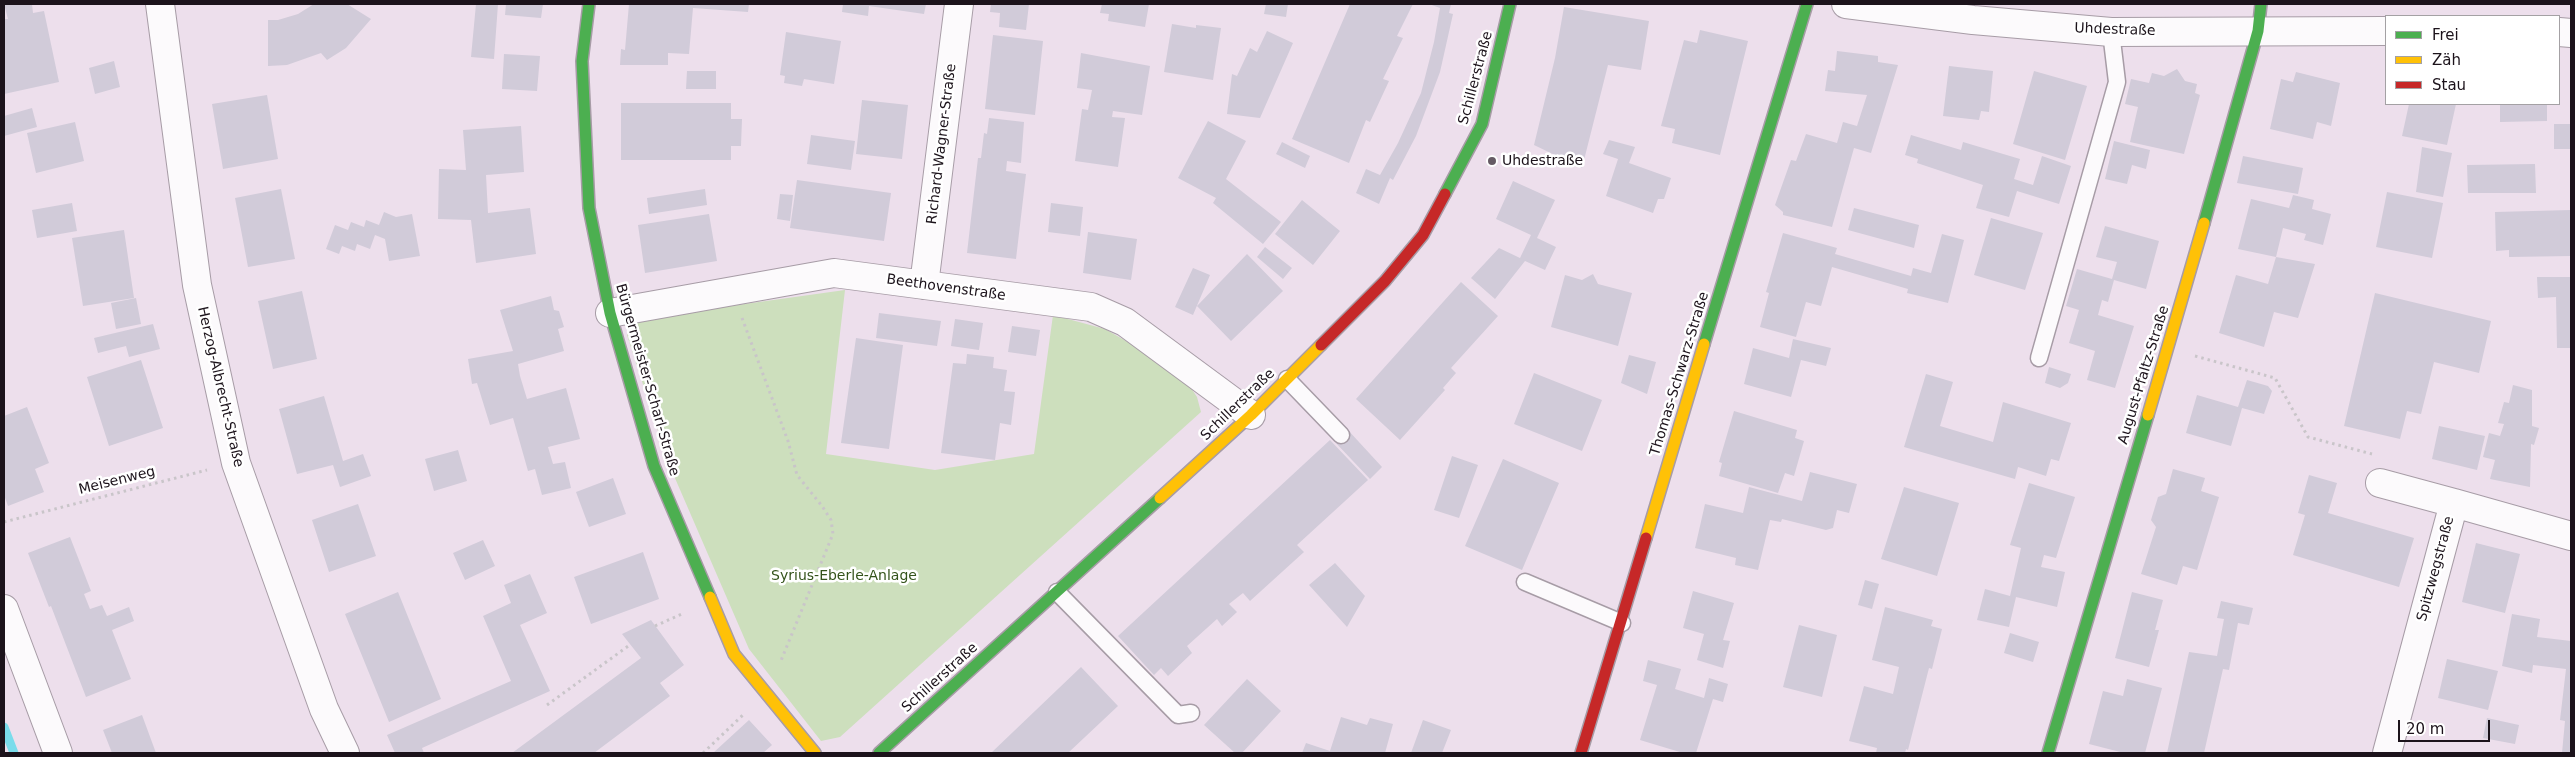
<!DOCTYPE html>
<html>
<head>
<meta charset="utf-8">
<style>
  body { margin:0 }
  #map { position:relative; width:2575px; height:757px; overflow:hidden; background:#eddfec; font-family:"DejaVu Sans",sans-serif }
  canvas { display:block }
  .frame { position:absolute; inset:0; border:5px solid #1c131b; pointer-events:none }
  .legend { position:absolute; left:2385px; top:15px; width:175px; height:90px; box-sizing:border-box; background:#fff; border:1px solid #a4a1a4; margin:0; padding:6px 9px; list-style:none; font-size:15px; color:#1c131b }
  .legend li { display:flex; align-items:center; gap:10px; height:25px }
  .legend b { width:25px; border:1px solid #a4a1a4 }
  .scale { position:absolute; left:2398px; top:720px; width:92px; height:22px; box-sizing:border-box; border:2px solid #1c131b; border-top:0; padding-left:6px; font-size:15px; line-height:18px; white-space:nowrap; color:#1c131b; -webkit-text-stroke:4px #fff; paint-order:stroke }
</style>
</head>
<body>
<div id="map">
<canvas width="2575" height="757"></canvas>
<div class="frame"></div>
<ul class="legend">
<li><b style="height:6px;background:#4caf50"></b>Frei</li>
<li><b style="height:6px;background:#ffc107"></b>Zäh</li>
<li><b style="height:6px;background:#c62828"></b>Stau</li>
</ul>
<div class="scale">20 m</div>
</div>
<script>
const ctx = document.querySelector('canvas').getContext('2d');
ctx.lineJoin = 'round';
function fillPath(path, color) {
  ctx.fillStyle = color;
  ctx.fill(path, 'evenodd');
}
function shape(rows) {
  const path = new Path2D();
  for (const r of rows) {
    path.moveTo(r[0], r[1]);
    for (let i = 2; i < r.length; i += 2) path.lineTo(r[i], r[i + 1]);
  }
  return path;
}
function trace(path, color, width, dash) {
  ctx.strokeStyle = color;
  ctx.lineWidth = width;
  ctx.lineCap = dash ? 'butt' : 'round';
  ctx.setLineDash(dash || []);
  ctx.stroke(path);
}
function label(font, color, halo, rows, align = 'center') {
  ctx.font = font + ' "DejaVu Sans",sans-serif';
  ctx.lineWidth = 5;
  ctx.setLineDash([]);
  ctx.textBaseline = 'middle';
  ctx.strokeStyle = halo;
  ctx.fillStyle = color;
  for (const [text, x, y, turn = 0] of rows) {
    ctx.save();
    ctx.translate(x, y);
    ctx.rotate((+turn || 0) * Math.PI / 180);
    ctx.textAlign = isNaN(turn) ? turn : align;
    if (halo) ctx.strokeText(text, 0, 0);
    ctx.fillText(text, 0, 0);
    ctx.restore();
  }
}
fillPath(shape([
  [845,290,826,454,935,470,1034,454,1053,315,1105,329,1133,345,1189,385,1197,397,1201,412,840,737,821,741,749,649,668,462,627,335,637,319]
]), '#cddfbd');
trace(shape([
  [4,727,14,753]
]), '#7adceb', 9);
fillPath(shape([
  [4,4,32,4,33,13,44,11,59,82,4,94,4,19,8,19],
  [314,4,347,4,371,19,346,48,327,60,321,53,287,65,268,66,268,20,278,20,298,14],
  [476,4,498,4,494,59,471,57],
  [506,4,543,4,541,18,505,15],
  [629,4,694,5,749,4,748,12,693,8,689,54,668,53,668,65,620,65,621,49,625,50],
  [843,4,926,4,924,14,869,6,868,16,842,12],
  [991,4,1029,4,1026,30,999,27,1000,13,990,12],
  [1102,4,1149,4,1145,27,1108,21,1109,14,1100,13],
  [1266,4,1288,4,1286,17,1264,14],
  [1350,4,1413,4,1397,36,1403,38,1383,79,1389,81,1370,122,1366,120,1349,163,1292,139],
  [1429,4,1451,4,1449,13,1453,14,1440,72,1416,136,1393,180,1390,178,1379,204,1356,193,1366,169,1380,175,1398,143,1421,93,1434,42,1440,8],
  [1564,7,1649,21,1641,70,1608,65,1582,168,1534,145,1555,58],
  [1172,24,1196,28,1196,25,1221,28,1213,80,1164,72],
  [1700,30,1748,41,1720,155,1672,143,1675,129,1661,126,1684,40,1697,43],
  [1267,31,1293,43,1260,118,1227,114,1232,74,1237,76,1250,48,1257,52],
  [786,32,841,41,834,84,804,79,802,86,784,83,785,76,780,75],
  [993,35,1043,41,1035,115,985,109],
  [1837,51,1878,56,1878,62,1898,65,1871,153,1854,148,1832,227,1783,215,1783,212,1775,205,1791,160,1796,161,1806,134,1837,143,1843,122,1857,126,1867,95,1825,91,1828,70,1835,71],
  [1081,53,1150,66,1142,115,1113,111,1112,117,1125,118,1118,167,1075,161,1082,109,1088,110,1092,90,1077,88],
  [504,54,540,56,537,91,502,89],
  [114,61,120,87,95,94,89,68],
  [1949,66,1993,71,1989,112,1981,111,1979,120,1943,116],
  [2177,69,2185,81,2197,84,2195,93,2200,95,2184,154,2130,142,2138,107,2125,104,2131,79,2149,83,2152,73,2164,76],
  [687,71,716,71,716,89,686,89],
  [2034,71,2087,86,2065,160,2013,144],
  [2296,72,2340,83,2331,126,2317,122,2313,139,2270,129,2281,79,2293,82],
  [267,95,278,159,223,169,212,104],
  [862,100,908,105,902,159,856,154],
  [621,103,731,103,731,119,742,119,741,146,731,146,731,160,621,160],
  [2409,104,2456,104,2447,145,2402,136],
  [2500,104,2547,104,2547,121,2500,122],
  [32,108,37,127,4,136,4,116],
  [989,118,1024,122,1021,163,1007,161,1006,171,1026,174,1016,259,967,253,978,158,981,158,984,133,987,134],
  [1208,121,1246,141,1226,179,1281,222,1263,244,1213,203,1216,198,1178,178],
  [75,122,84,161,36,173,27,133],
  [2554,124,2571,124,2571,149,2554,149],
  [521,126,524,172,486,175,488,213,530,208,536,254,476,263,471,220,438,219,439,169,466,170,463,130],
  [811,135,855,141,851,170,807,164],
  [1911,135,1961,150,1963,142,2020,159,2014,179,2033,185,2042,156,2071,166,2059,204,2017,191,2009,217,1976,208,1983,185,1917,163,1918,159,1905,155],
  [1609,140,1635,147,1629,163,1671,178,1664,199,1658,199,1653,213,1606,196,1618,159,1603,154],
  [2114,141,2150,150,2146,169,2132,165,2127,184,2105,179],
  [1282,142,1310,156,1305,168,1276,154],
  [2422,147,2452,153,2443,197,2416,192],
  [2243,156,2303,168,2298,194,2237,183],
  [2535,164,2536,193,2468,193,2467,165],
  [797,180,891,193,884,241,790,228],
  [1513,181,1555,200,1537,238,1556,247,1545,270,1525,261,1495,299,1471,278,1499,248,1520,258,1531,235,1496,219],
  [281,189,295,259,248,267,235,198],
  [705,189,707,205,649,214,647,198],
  [2387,192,2443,203,2432,258,2376,247],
  [780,194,793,195,790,221,777,219],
  [2293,195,2314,200,2312,209,2331,214,2323,245,2304,240,2306,234,2283,228,2276,257,2315,264,2298,318,2274,312,2264,347,2219,333,2236,275,2268,284,2276,257,2238,249,2251,199,2289,208],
  [1302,200,1340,231,1313,265,1275,234],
  [72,203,77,231,37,238,32,210],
  [1051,203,1083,207,1080,236,1048,232],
  [1854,208,1919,225,1914,248,1848,230],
  [2571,210,2571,256,2509,257,2509,250,2496,251,2495,212],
  [384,212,396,217,412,214,420,256,389,261,385,239,375,235,370,249,357,244,355,251,342,246,339,254,326,249,335,225,348,230,351,222,364,227,366,220,379,225],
  [709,214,717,261,645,273,638,225],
  [1991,218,2043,233,2025,290,1974,275],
  [2105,226,2159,241,2146,289,2114,280,2108,302,2102,300,2098,315,2134,326,2115,388,2087,380,2095,351,2069,343,2079,310,2066,306,2077,269,2112,279,2117,262,2096,257],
  [124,230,134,298,83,306,72,238],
  [1088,232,1137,239,1131,280,1083,273],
  [1783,233,1837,248,1835,254,1911,276,1913,268,1931,273,1942,234,1964,240,1948,303,1907,293,1908,289,1832,267,1821,306,1806,302,1796,337,1760,327,1769,293,1766,292],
  [1265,247,1292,268,1283,279,1257,257],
  [1247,254,1283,291,1231,341,1197,306],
  [1193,268,1210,275,1193,315,1175,307],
  [1593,274,1598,284,1632,293,1618,346,1551,327,1565,275,1582,280],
  [2537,277,2571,277,2571,348,2557,348,2556,297,2538,298],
  [1461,282,1498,316,1451,368,1456,373,1443,388,1445,390,1400,440,1356,399],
  [302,291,317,359,273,369,258,301],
  [2375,293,2491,321,2479,373,2434,362,2421,414,2407,411,2400,439,2344,426],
  [551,296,554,310,559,311,564,327,558,329,564,351,518,364,520,376,527,399,566,388,580,439,548,447,553,464,565,462,571,488,542,495,535,469,528,471,513,418,490,425,477,383,472,384,468,359,513,351,500,310],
  [136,298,141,324,116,329,111,303],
  [879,313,941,321,937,346,876,338],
  [955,319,983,323,979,350,951,346],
  [153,324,160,349,129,357,126,346,98,353,94,338],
  [1012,326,1040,330,1036,356,1008,352],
  [856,338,903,345,889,449,841,443],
  [1793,339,1831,348,1826,366,1801,360,1791,397,1744,384,1753,348,1789,358],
  [967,354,994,357,993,368,1007,370,1004,391,1015,392,1011,425,1000,423,995,460,941,453,953,363,966,364],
  [1629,355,1656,362,1647,394,1621,383],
  [141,360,163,428,109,446,87,377],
  [2049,367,2071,374,2068,383,2060,388,2045,383],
  [1534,373,1602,400,1582,451,1514,424],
  [1926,374,1953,382,1940,426,1993,442,2003,402,2071,423,2059,461,2051,459,2046,476,2018,467,2015,479,1904,447],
  [2247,380,2268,386,2272,391,2264,414,2242,408,2231,446,2186,433,2197,395,2238,407],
  [2513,385,2532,390,2532,426,2539,428,2534,445,2531,444,2530,487,2490,479,2495,460,2483,457,2489,433,2500,436,2504,424,2498,423,2504,402,2509,403],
  [324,396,343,461,363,454,371,476,340,487,333,465,297,474,279,409],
  [27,407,49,463,35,469,44,492,8,506,4,495,4,416],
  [1734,411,1797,430,1795,438,1804,441,1794,476,1785,473,1778,493,1719,476,1722,463,1719,462],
  [2439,426,2485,436,2477,470,2432,459],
  [1347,429,1382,467,1370,479,1334,441],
  [1330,440,1368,480,1297,545,1304,552,1250,601,1243,593,1229,604,1237,612,1222,626,1217,619,1187,646,1192,653,1168,676,1161,668,1154,675,1118,636],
  [458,450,467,481,434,491,425,459],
  [1452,456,1478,465,1459,518,1434,510],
  [1503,459,1559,483,1522,570,1465,546],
  [2173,469,2205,478,2201,491,2219,497,2197,570,2183,566,2177,585,2141,574,2156,527,2151,520,2158,497,2166,494],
  [1810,472,1857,484,1849,513,1837,510,1833,528,1826,530,1782,519,1781,522,1770,520,1758,570,1735,565,1736,558,1695,548,1705,504,1743,513,1749,487,1802,501],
  [2309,475,2337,483,2328,513,2414,538,2399,587,2293,555,2305,515,2298,513],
  [613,478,626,514,589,527,576,492],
  [2029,483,2075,497,2056,558,2044,555,2041,567,2065,572,2057,607,2016,597,2009,627,1977,620,1985,589,2010,596,2021,548,2010,545],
  [1904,487,1959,503,1937,576,1881,559],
  [358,504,376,556,329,572,312,520],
  [70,537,91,591,84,594,90,609,102,605,107,616,129,607,134,621,112,630,131,679,86,697,51,606,49,607,28,553],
  [483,540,495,566,465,580,453,553],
  [2476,543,2520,554,2505,613,2462,602],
  [643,552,659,599,591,624,574,577],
  [1335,563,1365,596,1347,627,1309,585],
  [530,574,547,613,520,625,550,691,422,748,424,753,395,753,387,735,511,681,483,616,511,603,504,585],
  [1865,580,1879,584,1872,609,1858,605],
  [1693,591,1734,603,1723,640,1730,641,1723,668,1697,660,1704,634,1683,628],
  [398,592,441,699,389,722,345,614],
  [2132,592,2163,600,2155,630,2159,630,2149,667,2115,658],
  [2221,601,2253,608,2249,625,2238,623,2229,670,2223,669,2204,753,2167,753,2189,652,2217,656,2224,619,2217,618],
  [1885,607,1933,620,1931,626,1942,629,1932,669,1929,668,1908,750,1906,749,1905,753,1876,753,1877,748,1849,741,1864,686,1893,694,1899,667,1872,660],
  [2512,614,2540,619,2537,637,2571,641,2571,753,2562,753,2565,721,2560,720,2566,669,2533,665,2532,673,2502,666],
  [651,620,684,665,660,683,670,696,594,753,512,753,641,658,622,634],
  [1799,625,1837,635,1822,697,1783,687],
  [2010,633,2039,642,2033,662,2004,653],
  [2447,659,2498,671,2488,710,2438,698],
  [1648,660,1681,669,1675,689,1704,698,1709,678,1728,684,1723,702,1713,699,1696,753,1683,753,1640,740,1657,685,1643,681],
  [1081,667,1118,706,1068,753,991,753],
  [1247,679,1281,711,1242,753,1235,753,1204,725],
  [2127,679,2162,688,2145,753,2124,753,2089,744,2103,691,2123,696],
  [142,715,156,753,112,753,103,730],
  [1341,717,1367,725,1370,718,1393,724,1385,753,1302,753,1306,743,1330,751],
  [2487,718,2519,725,2515,744,2483,738],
  [749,720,772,745,763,753,713,753],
  [1423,720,1451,730,1442,753,1411,753]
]), '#d1cbd9');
const lane = shape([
  [2039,358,2117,82,2111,32],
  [1287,379,1341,435],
  [1525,582,1622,623],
  [1057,592,1178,715,1191,713]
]);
const street = shape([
  [160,4,197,285,236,463,324,709,345,753],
  [1846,4,1973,20,2111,32,2386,31],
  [2559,32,2571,33],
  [924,285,959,4],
  [610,313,834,273,1091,307,1125,322,1251,415],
  [2380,483,2454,503],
  [4,609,58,753],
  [2387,753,2454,503,2571,536]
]);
const fast = shape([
  [589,4,582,61,589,208,610,313,654,466,710,597],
  [1445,194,1482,124,1510,4],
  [2204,223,2258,31,2261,4],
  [1704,344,1807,4],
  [879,753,1160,498],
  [2048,753,2148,415]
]);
const slow = shape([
  [2148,415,2204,223],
  [1160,498,1251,415,1321,345],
  [1646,538,1704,344],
  [710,597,734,654,815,753]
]);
const jam = shape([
  [1321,345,1385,281,1423,235,1445,194],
  [1581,753,1646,538]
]);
trace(lane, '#a79ca6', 19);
trace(street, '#a79ca6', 30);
trace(fast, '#a79ca6', 14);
trace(slow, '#a79ca6', 14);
trace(jam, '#a79ca6', 14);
trace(shape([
  [742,318,788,441,797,475,822,506,831,520,833,534,780,663],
  [2195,356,2275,378,2308,437,2372,454],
  [4,522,207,470],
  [655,626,684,613],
  [547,705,631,644],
  [703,753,744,714]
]), '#c9c5c9', 3, [2.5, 4]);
trace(lane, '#fcfafc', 16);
trace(street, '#fcfafc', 28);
trace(fast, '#4caf50', 11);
trace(slow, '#ffc107', 11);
trace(jam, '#c62828', 11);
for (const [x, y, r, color] of [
  [1492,161,5,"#655a64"]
]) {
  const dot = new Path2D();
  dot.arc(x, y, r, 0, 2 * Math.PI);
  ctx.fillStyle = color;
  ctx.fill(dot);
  trace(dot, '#fff', 2);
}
label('14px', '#1c131b', '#fff', [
  ["Uhdestraße",2115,30,2],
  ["Schillerstraße",1476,78,-75],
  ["Richard-Wagner-Straße",942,144,-83],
  ["Beethovenstraße",946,288,8],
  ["Thomas-Schwarz-Straße",1680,374,-73],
  ["August-Pfaltz-Straße",2144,375,-73],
  ["Bürgermeister-Scharl-Straße",647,380,74],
  ["Herzog-Albrecht-Straße",220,387,77],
  ["Schillerstraße",1238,405,-44],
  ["Meisenweg",117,481,-14],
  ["Spitzwegstraße",2436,569,-75],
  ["Schillerstraße",940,678,-42]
]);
label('14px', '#1c131b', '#fff', [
  ["Uhdestraße",1502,161]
], 'left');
label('14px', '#34531b', '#fff', [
  ["Syrius-Eberle-Anlage",844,576]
]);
</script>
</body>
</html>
